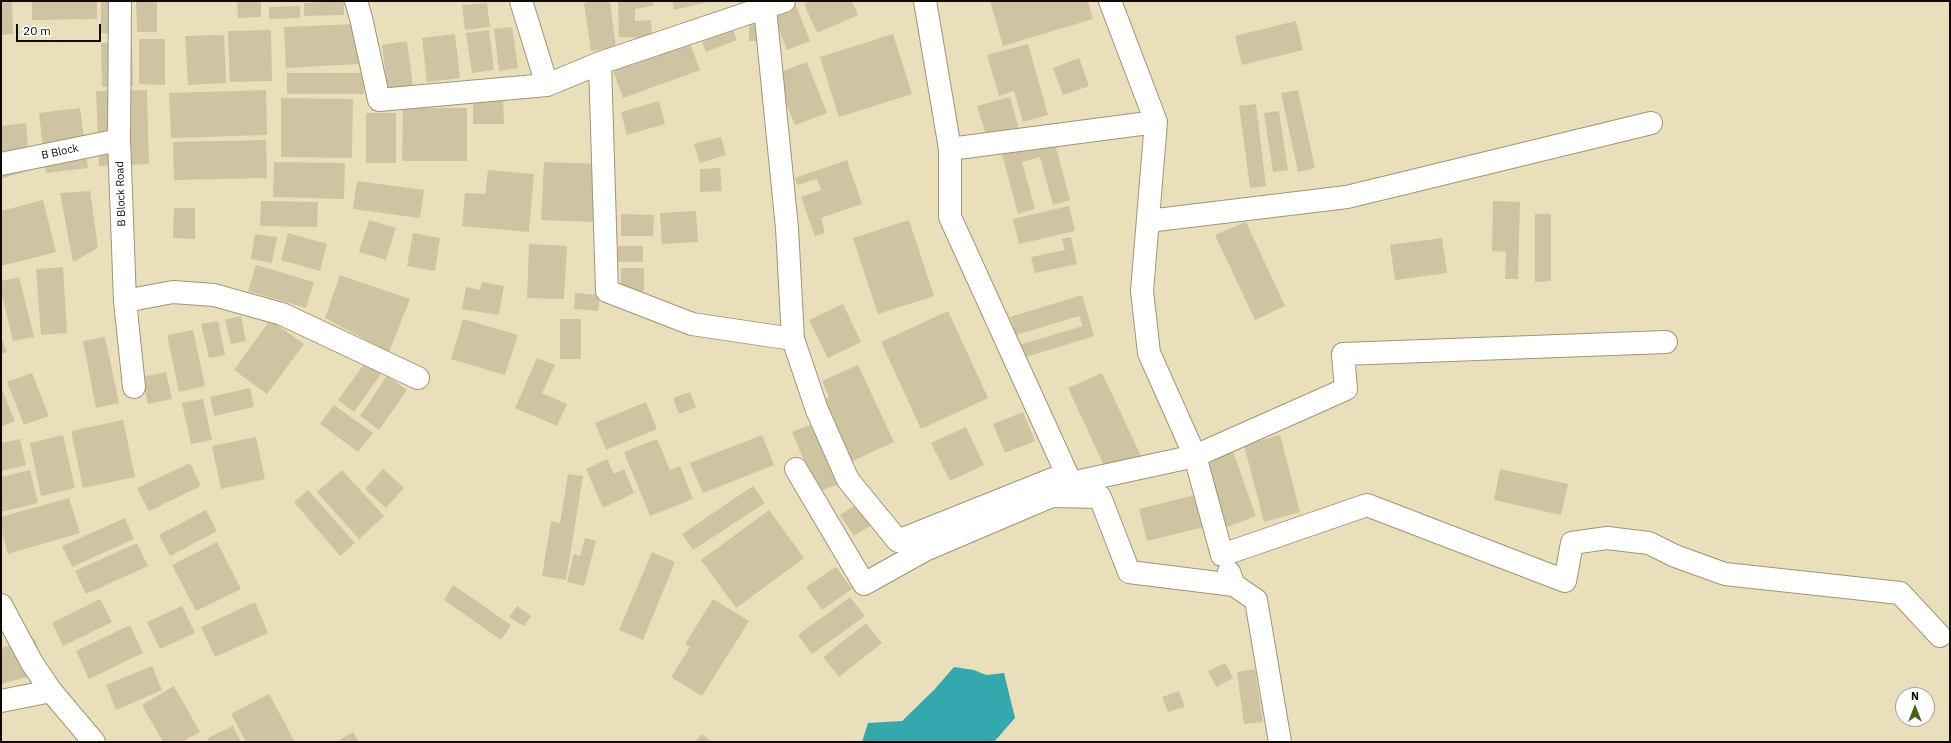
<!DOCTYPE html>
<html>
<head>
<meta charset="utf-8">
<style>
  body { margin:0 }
  #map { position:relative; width:1951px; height:743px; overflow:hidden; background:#eadfbb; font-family:"IBM Plex Sans",sans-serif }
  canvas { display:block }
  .frame { position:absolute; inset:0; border:2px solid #0f0b02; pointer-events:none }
  .north { position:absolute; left:1895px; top:687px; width:40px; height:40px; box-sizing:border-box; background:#fff; border:1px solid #9f9d9a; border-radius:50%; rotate:0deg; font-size:11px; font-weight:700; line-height:16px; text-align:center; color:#0f0b02 }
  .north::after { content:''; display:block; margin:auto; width:14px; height:18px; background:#4c6412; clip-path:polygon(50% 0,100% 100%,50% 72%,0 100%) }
  .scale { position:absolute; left:16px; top:24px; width:85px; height:18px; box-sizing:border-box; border:2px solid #0f0b02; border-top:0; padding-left:5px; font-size:12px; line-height:14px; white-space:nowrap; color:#0f0b02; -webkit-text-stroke:3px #fff; paint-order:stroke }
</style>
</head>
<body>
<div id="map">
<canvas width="1951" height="743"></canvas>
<div class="frame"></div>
<div class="north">N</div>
<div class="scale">20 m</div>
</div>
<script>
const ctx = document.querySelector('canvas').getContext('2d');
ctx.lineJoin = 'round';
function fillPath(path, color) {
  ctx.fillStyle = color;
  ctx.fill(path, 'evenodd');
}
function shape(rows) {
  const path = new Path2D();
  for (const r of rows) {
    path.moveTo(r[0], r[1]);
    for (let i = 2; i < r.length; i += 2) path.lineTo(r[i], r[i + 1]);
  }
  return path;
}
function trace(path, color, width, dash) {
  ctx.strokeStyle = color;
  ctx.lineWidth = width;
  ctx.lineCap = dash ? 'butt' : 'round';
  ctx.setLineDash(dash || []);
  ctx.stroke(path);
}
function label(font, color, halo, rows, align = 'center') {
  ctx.font = font + ' "IBM Plex Sans",sans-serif';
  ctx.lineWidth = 3.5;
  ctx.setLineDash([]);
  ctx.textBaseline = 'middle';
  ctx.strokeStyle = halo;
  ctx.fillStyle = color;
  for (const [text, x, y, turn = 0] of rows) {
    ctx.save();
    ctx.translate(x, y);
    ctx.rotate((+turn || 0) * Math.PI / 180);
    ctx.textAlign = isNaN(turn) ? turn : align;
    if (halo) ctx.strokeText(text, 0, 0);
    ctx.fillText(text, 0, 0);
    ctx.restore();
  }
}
fillPath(shape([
  [954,667,974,670,986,675,1004,673,1015,718,994,742,862,742,868,723,902,721,934,690]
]), '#33a9ad');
fillPath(shape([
  [1,1,12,1,13,34,1,35],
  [32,1,97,1,97,19,32,20],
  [101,1,126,1,126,34,101,33],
  [136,1,157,1,157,32,137,32],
  [237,1,261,1,261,17,238,18],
  [344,1,344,15,304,16,304,3],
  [596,1,610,1,616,48,591,51,584,3],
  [618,1,653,1,653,6,635,9,635,21,651,20,652,38,619,37],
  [672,1,708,1,708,2,674,10],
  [810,1,852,1,858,15,817,33,804,4],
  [990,1,1088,1,1093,19,1003,46],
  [487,3,490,27,465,30,462,5],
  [795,3,810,41,787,50,772,12],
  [300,6,300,18,269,19,269,7],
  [749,19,762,19,762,41,749,41],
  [1296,21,1303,50,1242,65,1235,36],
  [730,22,737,40,706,52,699,33],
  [358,24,360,64,286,68,284,27],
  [512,27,518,68,499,71,494,29],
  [271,30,272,81,230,82,228,31],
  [489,30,494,70,472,73,466,33],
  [455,34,460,78,427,82,422,38],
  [893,34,912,94,839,117,820,57],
  [224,35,226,83,188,85,185,36],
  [688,38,700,70,623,98,611,65],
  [139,39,165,39,165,85,139,84],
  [407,41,413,87,388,90,382,45],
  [132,42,133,86,102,87,101,43],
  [1028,44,1048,115,1023,122,1014,91,999,96,987,55],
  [1079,58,1089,86,1063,95,1053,68],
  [807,62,827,113,795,125,775,74],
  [287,73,364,73,364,94,287,94],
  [147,90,149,164,99,166,96,91],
  [266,90,267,135,171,138,169,93],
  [1298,90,1315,168,1298,172,1281,93],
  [473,97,503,97,504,124,473,124],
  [1010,97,1019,129,987,138,977,106],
  [281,98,353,99,352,158,281,157],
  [659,101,665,124,627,135,621,112],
  [1256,104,1266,186,1250,188,1239,106],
  [80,108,88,168,46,173,39,113],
  [403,108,467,108,467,161,402,161],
  [1279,111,1288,170,1273,172,1264,113],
  [366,113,396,113,396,163,366,163],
  [26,123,30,170,1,179,1,126],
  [721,137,726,155,700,163,694,144],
  [266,140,267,178,174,180,173,142],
  [1054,140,1070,200,1053,205,1040,157,1022,162,1035,209,1018,214,1002,154],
  [847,160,862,204,821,218,825,233,815,236,801,197,821,190,817,179,797,185,795,178],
  [274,162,345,163,344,199,273,197],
  [544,162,598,164,595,222,541,220],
  [720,168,722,191,700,192,700,169],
  [488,170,534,174,529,232,462,226,465,193,485,194],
  [357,181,424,190,420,218,353,209],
  [90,191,98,248,73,262,60,193],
  [43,200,56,252,1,266,1,211],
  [261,201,318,202,317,227,260,226],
  [1493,201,1520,202,1518,279,1505,279,1506,252,1492,251],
  [1069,206,1075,231,1019,244,1013,219],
  [174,208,195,208,195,239,173,238],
  [696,211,698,242,662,244,660,213],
  [621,214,654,215,653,236,621,236],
  [1535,214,1551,214,1551,281,1535,282],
  [369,220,396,228,386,260,359,252],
  [909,220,934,296,878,314,853,238],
  [1246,222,1285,306,1255,320,1215,235],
  [288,233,327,244,320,271,281,260],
  [413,233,440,238,435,271,407,266],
  [255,234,277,237,272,263,251,259],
  [1071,237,1077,264,1035,273,1031,257,1065,250,1062,239],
  [1442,238,1447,273,1395,280,1390,245],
  [529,244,567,246,564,299,527,298],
  [618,246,643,246,643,262,618,262],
  [256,265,314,282,306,308,248,291],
  [63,267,67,333,41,335,36,269],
  [621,268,644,268,644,291,621,291],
  [340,275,410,299,389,352,325,318],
  [19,277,34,337,13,341,1,291,1,281],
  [482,282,504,286,499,315,462,309,466,287,480,290],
  [575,293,600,295,598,311,574,309],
  [1082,295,1094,336,1023,358,1019,345,1083,326,1079,316,1016,335,1010,317],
  [843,304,861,342,828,358,809,320],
  [948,311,988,398,921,429,881,342],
  [241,316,246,341,231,344,225,320],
  [463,319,518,335,505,375,451,359],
  [560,319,581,319,581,359,560,359],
  [270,320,304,344,267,394,234,370],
  [218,321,225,355,209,358,201,324],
  [193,330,205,386,179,392,167,335],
  [1,337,7,352,1,354],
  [105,337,119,403,96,408,83,341],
  [537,358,555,365,542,393,567,404,557,426,515,408],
  [365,363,381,374,354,412,338,400],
  [858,365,894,442,846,464,817,402,829,397,822,381],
  [166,372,172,399,148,404,142,377],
  [32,373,49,416,24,425,7,382],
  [1102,373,1141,456,1107,472,1068,388],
  [387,376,407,390,379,430,360,416],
  [1,387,15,421,1,427],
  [250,388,254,407,214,416,210,397],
  [690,392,696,407,679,414,673,398],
  [203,399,212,440,191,444,182,403],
  [646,402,657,429,606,450,595,423],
  [334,405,373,433,358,452,320,424],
  [1023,412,1035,441,1005,453,993,424],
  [123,420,135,477,83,488,71,431],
  [817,422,842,483,817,492,792,432],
  [966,427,984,465,950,481,931,443],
  [63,435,75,488,41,496,30,443],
  [762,435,774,465,703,493,690,463],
  [1280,435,1300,512,1264,522,1244,445],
  [256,437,265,479,221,489,212,446],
  [20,439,26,465,1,471,1,443],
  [657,439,670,470,680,466,693,499,650,516,624,452],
  [1232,449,1256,516,1227,527,1203,459],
  [607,459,614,474,624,469,634,493,603,508,586,469],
  [190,463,201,486,149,511,137,488],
  [383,469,404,488,386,508,365,489],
  [1500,469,1568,484,1561,515,1494,500],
  [30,470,38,503,1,512,1,477],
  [342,470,384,516,359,539,317,492],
  [568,474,583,476,566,580,542,576,551,521,560,523],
  [753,486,765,503,693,550,682,534],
  [308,490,355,543,340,556,294,502],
  [1199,494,1208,526,1147,541,1139,509],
  [69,498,80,533,8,554,1,529,1,517],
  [859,503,873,524,854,536,840,515],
  [206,510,217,531,170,556,159,535],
  [769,510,804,558,736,608,701,560],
  [125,518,134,539,72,567,62,546],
  [585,538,596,541,584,586,567,582,574,554,580,556],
  [217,542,241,589,196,611,172,565],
  [137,543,148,566,86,594,75,571],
  [652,552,675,562,643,640,619,630],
  [836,567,852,589,822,610,806,587],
  [453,585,511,625,501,640,444,600],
  [850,597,865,616,812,654,798,635],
  [100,599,112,622,63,646,52,623],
  [713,599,749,621,702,696,671,677,690,647,685,644],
  [255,602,268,633,215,657,201,627],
  [182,606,195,633,160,649,147,622],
  [517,606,531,616,524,626,509,617],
  [866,623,882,643,839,677,823,657],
  [130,625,143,653,89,679,76,651],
  [35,639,44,672,1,684,1,648],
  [1225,663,1233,678,1216,687,1208,671],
  [152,666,162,690,116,710,106,685],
  [1255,669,1263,722,1244,724,1237,672],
  [174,686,200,732,182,742,163,742,142,705],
  [1179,691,1185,707,1168,712,1162,697],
  [269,694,295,742,246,742,231,714],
  [233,726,241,742,209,742,208,738],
  [353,732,359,742,336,742],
  [702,734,712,742,695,742]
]), '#cfc4a1');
const minor = shape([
  [120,1,119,140,125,301,134,387],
  [356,1,361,18,379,100,547,85],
  [521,1,547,85,600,63,784,1],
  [925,1,950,149,1156,122],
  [1110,1,1156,122,1142,291,1149,353,1195,456,1222,555,1367,505,1565,581,1572,543,1607,538,1649,543,1675,556,1725,574,1900,593,1940,636],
  [765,8,787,228,793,339],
  [600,63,607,291,692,324,793,339,817,410,848,480,898,541,1053,479,1071,483,1195,456,1346,389,1343,354,1666,342],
  [950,149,950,217,1071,483],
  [1,164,119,140],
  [1148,221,1347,197,1651,123],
  [125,301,173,292,214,295,282,314,418,378],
  [796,469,864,584,925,550,1052,496,1100,497,1129,572,1234,585],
  [1229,572,1234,585,1256,600,1280,742],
  [1,605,32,663,51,691,94,742],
  [1,701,51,691]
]);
trace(minor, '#a09673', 24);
trace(minor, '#fff', 22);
label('11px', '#0f0b02', '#fff', [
  ["B Block",60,152,-12],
  ["B Block Road",121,194,-92]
]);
</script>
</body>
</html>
